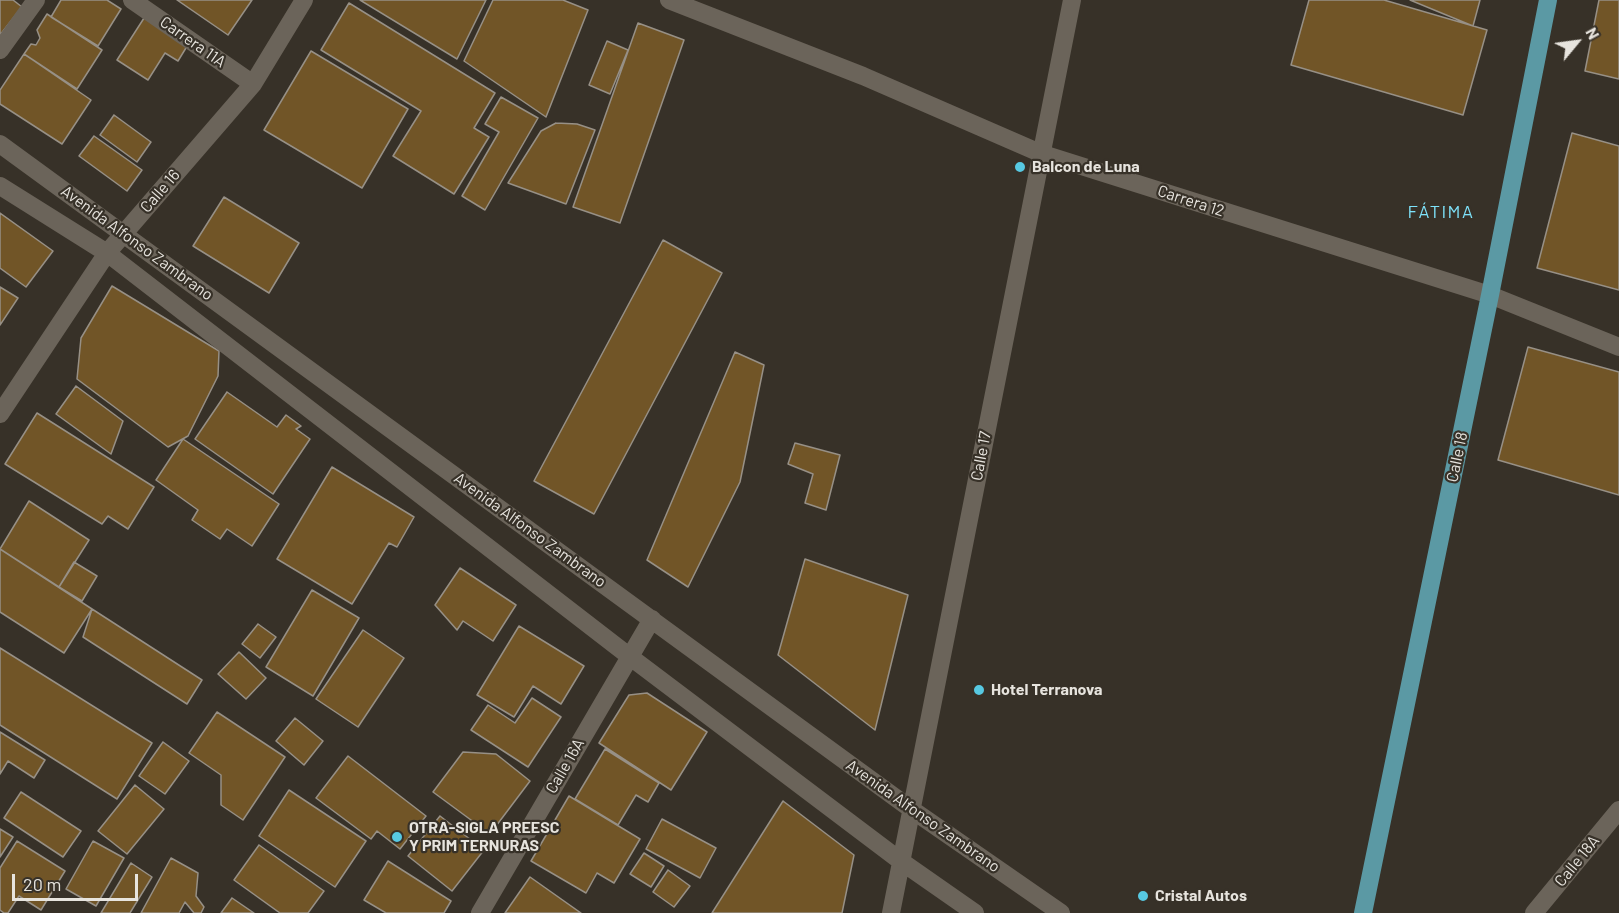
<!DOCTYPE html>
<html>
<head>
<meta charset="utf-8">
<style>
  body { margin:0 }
  #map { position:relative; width:1619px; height:913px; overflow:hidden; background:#373128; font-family:Barlow,sans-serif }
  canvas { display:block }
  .north { position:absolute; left:1547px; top:12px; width:60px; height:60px; -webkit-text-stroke:4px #373128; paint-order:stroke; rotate:61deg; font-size:16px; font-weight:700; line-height:24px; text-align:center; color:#e7e4de }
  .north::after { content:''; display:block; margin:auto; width:21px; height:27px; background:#e7e4de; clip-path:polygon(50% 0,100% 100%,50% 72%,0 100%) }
  .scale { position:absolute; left:12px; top:874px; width:126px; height:27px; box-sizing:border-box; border:3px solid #e7e4de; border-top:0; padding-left:8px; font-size:18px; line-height:21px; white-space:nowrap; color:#e7e4de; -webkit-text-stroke:4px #373128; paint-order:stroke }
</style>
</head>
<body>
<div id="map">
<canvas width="1619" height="913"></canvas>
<div class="north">N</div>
<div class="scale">20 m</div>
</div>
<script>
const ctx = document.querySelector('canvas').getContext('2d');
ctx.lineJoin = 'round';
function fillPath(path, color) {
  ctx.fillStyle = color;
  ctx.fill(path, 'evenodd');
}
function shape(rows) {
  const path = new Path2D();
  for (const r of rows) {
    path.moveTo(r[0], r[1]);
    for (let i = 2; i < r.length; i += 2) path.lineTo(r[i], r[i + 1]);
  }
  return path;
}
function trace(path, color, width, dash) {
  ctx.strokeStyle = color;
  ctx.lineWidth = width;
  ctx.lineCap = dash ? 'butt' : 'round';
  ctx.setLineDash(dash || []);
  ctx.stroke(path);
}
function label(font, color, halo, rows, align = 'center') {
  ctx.font = font + ' Barlow,sans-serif';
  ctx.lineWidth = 4.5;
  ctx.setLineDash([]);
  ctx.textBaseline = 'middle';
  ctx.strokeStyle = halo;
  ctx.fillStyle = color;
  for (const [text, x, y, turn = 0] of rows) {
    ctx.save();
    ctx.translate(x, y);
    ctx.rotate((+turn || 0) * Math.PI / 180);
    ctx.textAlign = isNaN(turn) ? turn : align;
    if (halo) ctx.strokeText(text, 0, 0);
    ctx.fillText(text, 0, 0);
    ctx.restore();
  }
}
const building = shape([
  [0,0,13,0,22,7,0,35,0,0],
  [61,0,107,0,121,9,98,46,51,17,61,0],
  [177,0,252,0,228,35,177,0],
  [360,0,486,0,457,59,360,0],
  [493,0,563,0,588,10,546,117,464,61,493,0],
  [1309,0,1384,0,1487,30,1463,115,1291,65,1309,0],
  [1410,0,1480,0,1473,26,1410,0],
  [1599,0,1619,0,1619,79,1585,71,1599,0],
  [349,3,495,93,474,128,489,137,454,194,393,156,421,111,321,50,349,3],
  [47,14,102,50,77,89,24,54,31,44,36,45,40,38,37,30,47,14],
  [146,15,189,43,178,61,165,53,148,80,117,60,146,15],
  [638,23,684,40,620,223,573,207,638,23],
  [607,41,628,50,610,94,589,85,607,41],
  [311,51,408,109,362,188,264,130,311,51],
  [24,54,91,100,62,144,0,104,0,90,24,54],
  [501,97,538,118,485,210,462,196,499,132,485,124,501,97],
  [114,115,151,142,137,162,100,135,114,115],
  [556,123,577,124,595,130,566,204,508,183,541,131,556,123],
  [1572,133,1619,146,1619,290,1537,268,1572,133],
  [94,136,142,170,127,191,79,156,94,136],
  [224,197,299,243,269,293,193,246,224,197],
  [0,213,53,251,26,287,0,268,0,213],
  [663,240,722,273,594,514,534,481,663,240],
  [112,286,219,351,218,376,188,436,168,447,77,379,81,338,112,286],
  [0,287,18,298,0,325,0,287],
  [1528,347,1619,372,1619,495,1498,460,1528,347],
  [735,352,764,365,740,482,688,587,647,560,735,352],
  [76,386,123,421,111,454,56,414,76,386],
  [227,392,277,427,286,415,301,426,296,429,310,439,273,494,195,439,227,392],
  [37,413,154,487,128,529,108,516,102,524,5,464,37,413],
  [183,439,279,504,252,546,227,529,220,539,192,520,198,510,156,480,183,439],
  [795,443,840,455,826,510,805,503,813,474,788,464,795,443],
  [332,467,414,517,397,547,389,543,352,604,277,559,332,467],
  [29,501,89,540,59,587,0,549,29,501],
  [0,549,92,609,64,653,0,612,0,549],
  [805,559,908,595,875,730,778,655,805,559],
  [74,562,97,576,82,601,59,587,74,562],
  [460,568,516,605,493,641,463,621,457,630,435,605,460,568],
  [312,590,359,618,313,696,266,667,312,590],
  [92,609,202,680,187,704,83,637,92,609],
  [258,624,276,637,260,658,242,644,258,624],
  [519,626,584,666,561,704,533,686,514,717,477,695,519,626],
  [363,630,404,658,358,727,316,699,363,630],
  [0,648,152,743,117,799,0,725,0,648],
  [239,652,266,678,246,699,218,674,239,652],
  [647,693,707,732,671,790,599,743,629,695,647,693],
  [532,698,561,717,528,767,471,730,488,705,515,723,532,698],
  [217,712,285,757,243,820,221,805,221,775,189,753,217,712],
  [295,718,323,741,304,765,276,741,295,718],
  [0,732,45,760,34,778,8,761,0,774,0,732],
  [163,742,189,761,165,794,139,776,163,742],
  [605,749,659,783,648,802,636,795,618,825,575,799,605,749],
  [463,752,496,754,530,781,490,834,433,792,463,752],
  [348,756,426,816,400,849,377,831,371,839,316,798,348,756],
  [135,785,164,809,127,854,98,831,135,785],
  [289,790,366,841,335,887,259,836,289,790],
  [21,792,81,831,63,857,4,818,21,792],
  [569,796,640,839,614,883,597,873,586,893,531,861,569,796],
  [783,801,854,855,842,913,712,913,783,801],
  [440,816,484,850,452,891,408,856,440,816],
  [662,819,716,848,700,878,646,849,662,819],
  [0,829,13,837,0,857,0,829],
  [17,841,65,871,41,910,19,896,8,913,4,913,0,910,0,868,17,841],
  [93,841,124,858,96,906,66,889,93,841],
  [259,845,324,891,308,913,280,913,234,880,259,845],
  [644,853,664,866,651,887,630,874,644,853],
  [171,858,198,873,196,896,204,907,201,913,194,913,185,902,179,913,141,913,171,858],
  [388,861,451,901,444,913,386,913,364,900,388,861],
  [131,863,152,877,130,913,101,913,131,863],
  [668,870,690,886,674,907,653,892,668,870],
  [530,877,581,913,505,913,530,877],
  [232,898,254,913,221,913,232,898]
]);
fillPath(building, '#715527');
trace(building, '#979086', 1.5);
trace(shape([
  [132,0,253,84],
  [669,0,863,76,1040,153,1490,295,1619,347],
  [0,50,36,0],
  [0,144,911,809,1061,913],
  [0,186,107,253,629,656,902,862,975,913],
  [0,414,107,253,253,84,304,0],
  [480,913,652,619],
  [891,913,1072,0],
  [1534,913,1619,810]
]), '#6b645a', 18);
trace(shape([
  [1363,913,1490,295,1548,0]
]), '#5b99a4', 18);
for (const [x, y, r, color] of [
  [1020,167,6,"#57c9e2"],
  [979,690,6,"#57c9e2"],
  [397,837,6,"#57c9e2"],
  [1143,896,6,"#57c9e2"]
]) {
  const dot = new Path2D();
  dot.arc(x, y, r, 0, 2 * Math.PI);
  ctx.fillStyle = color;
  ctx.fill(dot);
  trace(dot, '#373128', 2);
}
label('16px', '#e7e4de', '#373128', [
  ["Carrera 11A",193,42,35],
  ["Calle 16",160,191,-49],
  ["Carrera 12",1191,201,18],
  ["Avenida Alfonso Zambrano",137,243,36],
  ["Calle 17",981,456,-79],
  ["Calle 18",1457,457,-78],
  ["Avenida Alfonso Zambrano",530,530,36],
  ["Calle 16A",565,766,-60],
  ["Avenida Alfonso Zambrano",923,816,35],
  ["Calle 18A",1577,861,-51]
]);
label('bold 16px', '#e7e4de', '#373128', [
  ["Balcon de Luna",1032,167],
  ["Hotel Terranova",991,690],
  ["OTRA-SIGLA PREESC",409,828],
  ["Y PRIM TERNURAS",409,846],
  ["Cristal Autos",1155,896]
], 'left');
ctx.letterSpacing = '1.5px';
label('18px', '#7ee3fb', '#373128', [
  ["FÁTIMA",1441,212]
]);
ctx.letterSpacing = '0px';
</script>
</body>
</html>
